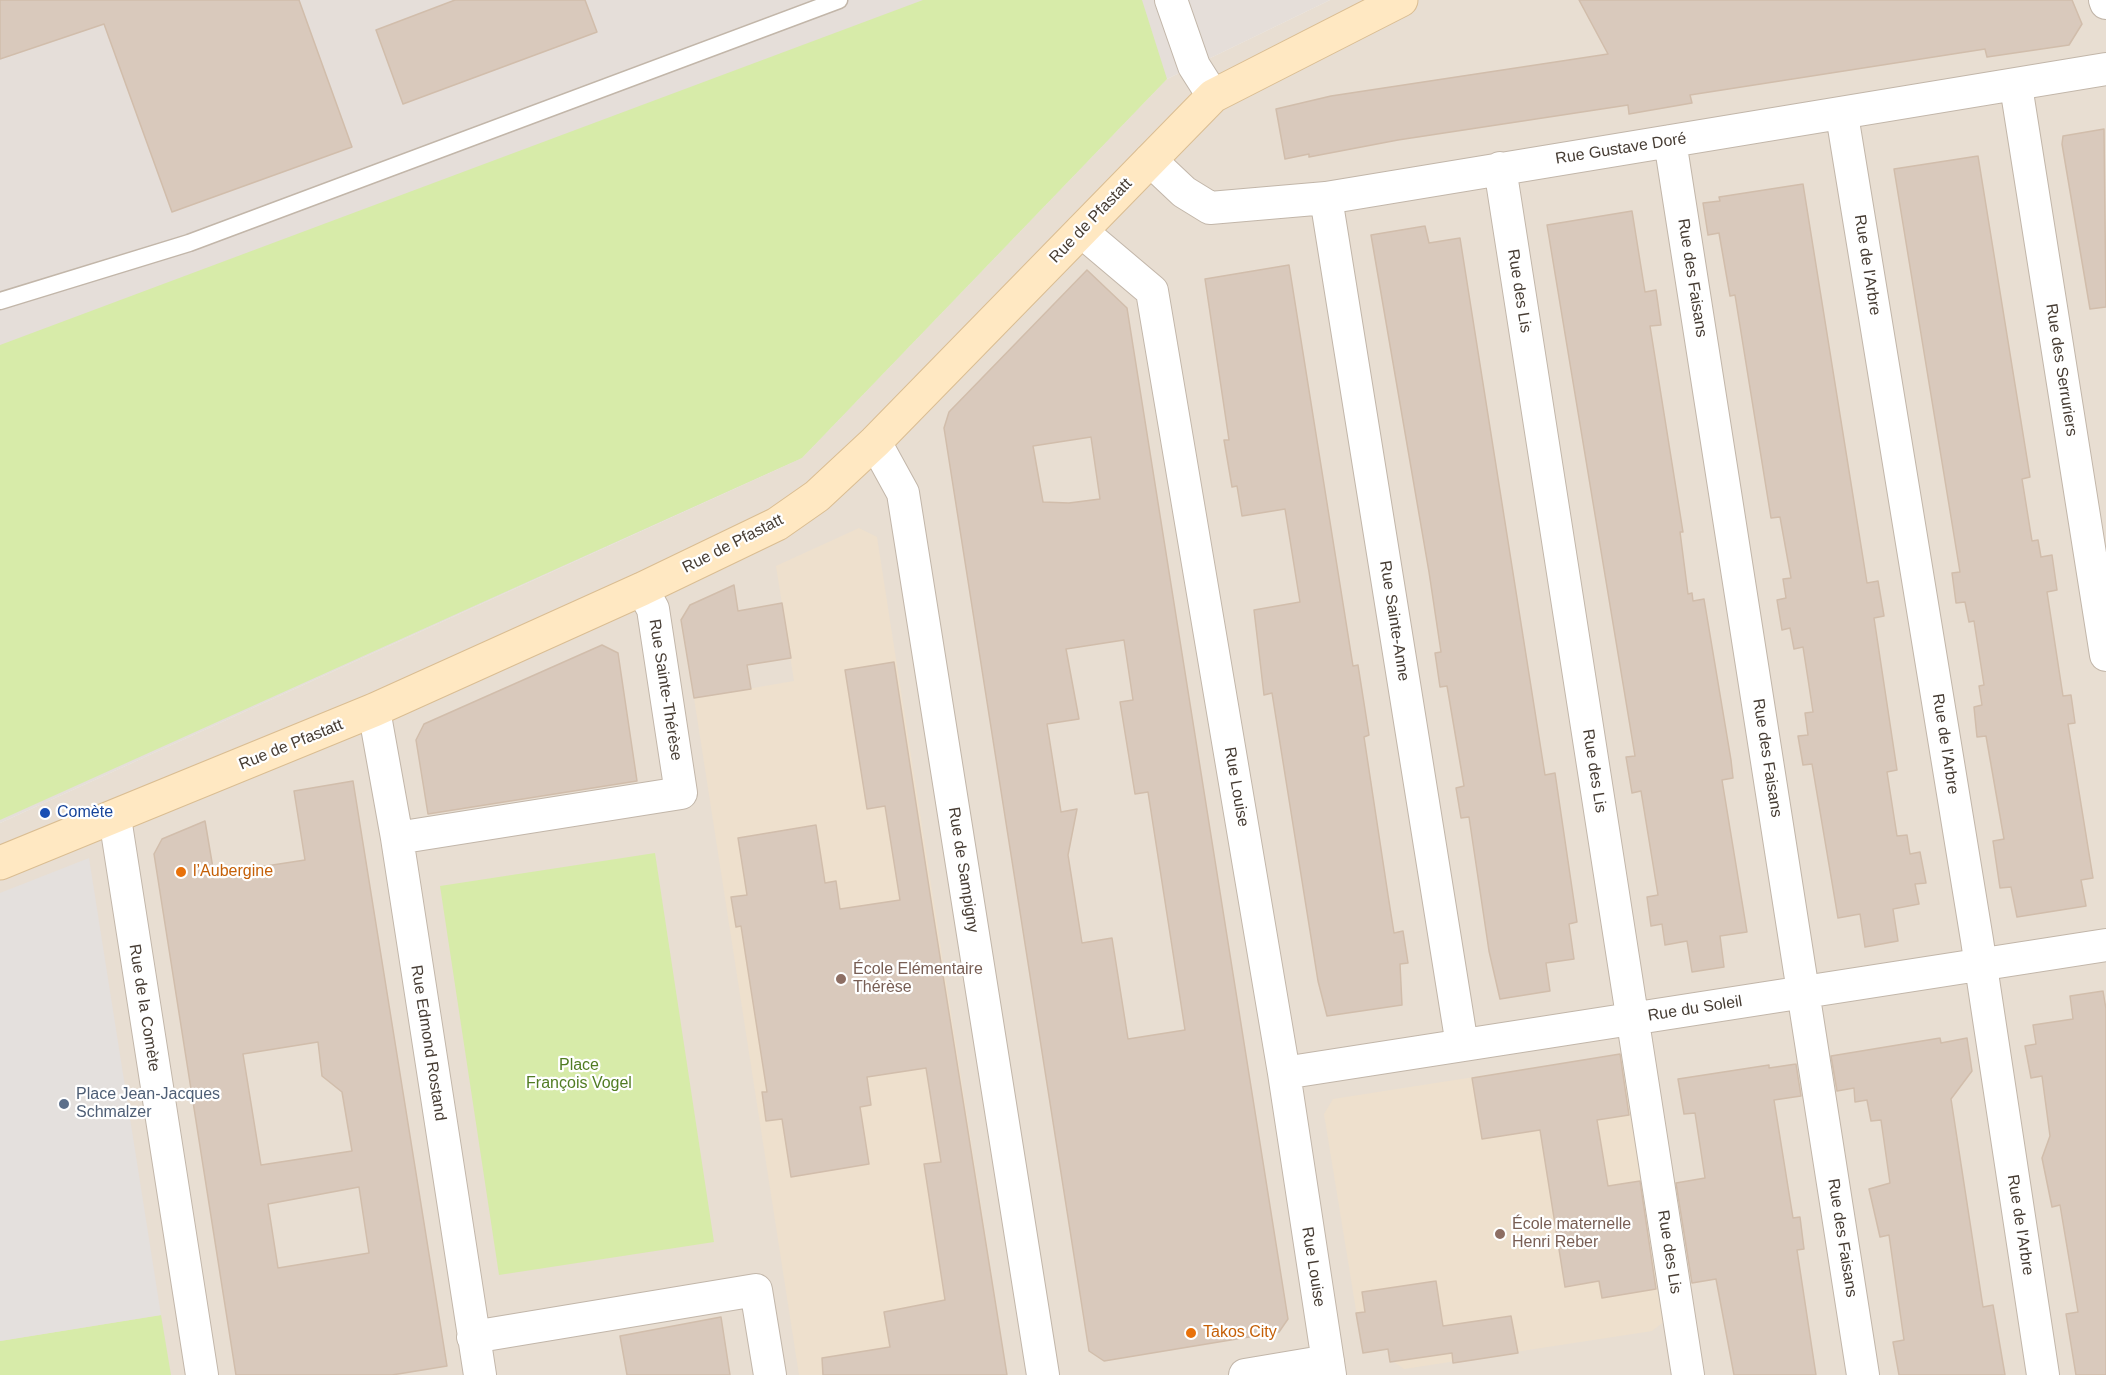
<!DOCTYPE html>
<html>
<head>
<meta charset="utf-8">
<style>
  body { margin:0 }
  canvas { display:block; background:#f3ede4 }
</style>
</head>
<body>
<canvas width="2106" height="1375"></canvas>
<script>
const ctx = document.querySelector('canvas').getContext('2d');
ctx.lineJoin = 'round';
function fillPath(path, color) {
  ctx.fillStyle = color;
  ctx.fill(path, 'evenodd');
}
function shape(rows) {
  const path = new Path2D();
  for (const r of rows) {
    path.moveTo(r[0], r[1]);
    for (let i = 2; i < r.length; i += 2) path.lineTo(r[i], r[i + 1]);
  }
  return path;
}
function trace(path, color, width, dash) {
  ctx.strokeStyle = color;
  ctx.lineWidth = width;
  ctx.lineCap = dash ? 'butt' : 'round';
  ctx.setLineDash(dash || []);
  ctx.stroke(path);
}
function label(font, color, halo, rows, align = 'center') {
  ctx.font = font + ' Helvetica,sans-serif';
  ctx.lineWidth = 4.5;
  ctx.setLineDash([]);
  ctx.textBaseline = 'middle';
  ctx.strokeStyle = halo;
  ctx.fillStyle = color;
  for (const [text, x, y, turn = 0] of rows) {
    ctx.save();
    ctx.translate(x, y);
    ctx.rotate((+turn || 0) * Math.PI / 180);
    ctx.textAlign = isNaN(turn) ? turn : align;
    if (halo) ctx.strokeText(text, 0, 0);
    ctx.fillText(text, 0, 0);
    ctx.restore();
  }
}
fillPath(shape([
  [1330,0,2106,0,2106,1375,0,1375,0,823,802,458,1167,79]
]), '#e8ded2');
fillPath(shape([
  [0,0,1330,0,1167,79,802,458,0,823]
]), '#e5ded9');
fillPath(shape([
  [859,528,877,537,1006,1367,1000,1375,799,1375,694,698,794,681,776,566],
  [1628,1053,1670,1317,1652,1331,1404,1369,1390,1359,1388,1349,1363,1353,1324,1114,1333,1099]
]), '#eee0cd');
fillPath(shape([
  [923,0,1142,0,1167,79,802,458,0,820,0,345],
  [655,853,714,1242,499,1275,440,886],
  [161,1315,171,1375,0,1375,0,1341]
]), '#d7eba9');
fillPath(shape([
  [89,858,161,1315,0,1341,0,893]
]), '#e4e0dd');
const building = shape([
  [0,0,299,0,352,147,172,212,104,24,0,59,0,0],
  [455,0,585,0,597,32,403,104,376,30,455,0],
  [1579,0,2072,0,2082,24,2069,45,1987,57,1985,49,1690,95,1692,103,1646,111,1629,114,1628,105,1398,140,1309,157,1309,154,1285,159,1276,109,1331,96,1608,54,1579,0],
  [2104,129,2106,307,2090,309,2062,144,2063,136,2104,129],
  [1978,156,2030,477,2022,479,2032,541,2038,540,2041,557,2052,555,2057,590,2047,592,2063,696,2071,695,2075,723,2068,724,2093,878,2081,880,2086,906,2017,917,2011,887,2000,888,1993,841,2004,839,1986,736,1977,737,1974,707,1982,705,1979,686,1984,685,1974,621,1969,622,1965,602,1956,603,1952,573,1960,572,1894,169,1978,156],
  [1803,184,1867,583,1878,581,1884,616,1874,618,1897,770,1887,772,1897,836,1907,835,1910,854,1920,852,1926,883,1915,884,1919,904,1893,909,1898,941,1865,947,1860,914,1838,918,1812,764,1803,765,1798,736,1808,735,1805,713,1813,712,1808,679,1803,647,1794,649,1790,628,1782,630,1777,600,1786,598,1783,579,1791,578,1780,517,1771,518,1735,295,1730,296,1719,233,1708,235,1703,203,1720,201,1719,197,1803,184],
  [1632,211,1645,292,1656,290,1661,325,1650,326,1683,532,1680,532,1688,594,1692,593,1693,601,1704,599,1731,760,1733,778,1722,780,1747,932,1720,936,1724,967,1692,972,1687,941,1665,945,1662,924,1651,926,1647,897,1658,895,1641,791,1632,793,1626,757,1635,756,1547,225,1632,211],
  [1425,226,1429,243,1460,238,1545,775,1555,773,1577,922,1569,924,1574,959,1546,963,1550,991,1500,999,1489,951,1469,817,1461,818,1456,788,1464,786,1447,686,1440,687,1435,653,1441,652,1429,572,1371,235,1425,226],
  [1289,265,1353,666,1358,665,1369,735,1364,737,1388,895,1394,933,1403,931,1408,963,1400,964,1402,1005,1327,1016,1318,981,1272,693,1264,695,1254,610,1300,602,1285,509,1242,516,1237,486,1232,487,1224,440,1229,440,1205,279,1289,265],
  [1087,270,1127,308,1288,1319,1279,1332,1104,1361,1089,1351,944,428,949,412,1087,270],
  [1091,437,1100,499,1069,503,1043,502,1033,446,1091,437],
  [1124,640,1133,700,1120,702,1135,794,1148,792,1185,1030,1128,1039,1112,938,1082,943,1068,855,1077,809,1061,812,1047,724,1079,719,1066,649,1124,640],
  [734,585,738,611,782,603,791,658,747,665,751,689,694,698,681,620,690,605,734,585],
  [602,645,618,653,637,781,428,814,416,740,424,724,602,645],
  [894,662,933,913,1007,1375,823,1375,822,1358,890,1347,884,1312,945,1300,924,1164,941,1162,926,1068,867,1077,871,1105,860,1107,869,1164,791,1177,782,1119,766,1121,762,1092,767,1092,741,926,736,927,731,897,747,895,738,838,816,825,825,883,836,881,840,909,900,900,885,806,867,809,845,670,894,662],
  [353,781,447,1366,392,1375,236,1375,154,854,162,839,205,821,214,874,305,860,294,791,353,781],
  [318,1042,322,1076,342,1092,352,1151,261,1165,243,1054,318,1042],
  [359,1187,369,1253,278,1268,268,1204,359,1187],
  [2103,991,2106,1009,2106,1375,2076,1375,2066,1314,2078,1312,2060,1205,2052,1207,2042,1158,2050,1136,2042,1076,2031,1078,2025,1046,2036,1044,2033,1025,2073,1019,2070,996,2103,991],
  [1940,1038,1941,1043,1967,1038,1972,1071,1951,1099,1983,1307,1993,1305,2005,1375,1899,1375,1893,1342,1904,1340,1889,1235,1880,1237,1869,1189,1890,1183,1881,1120,1871,1121,1867,1100,1855,1102,1854,1088,1837,1091,1831,1056,1940,1038],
  [1620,1054,1629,1115,1597,1120,1608,1186,1640,1181,1656,1289,1602,1298,1599,1281,1565,1287,1540,1130,1482,1139,1472,1078,1620,1054],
  [1796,1064,1801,1096,1774,1100,1793,1218,1800,1217,1804,1249,1797,1250,1816,1375,1734,1375,1716,1279,1692,1283,1676,1183,1705,1178,1695,1113,1684,1114,1678,1079,1769,1065,1769,1068,1796,1064],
  [1436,1281,1443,1326,1511,1316,1518,1353,1453,1363,1452,1353,1390,1362,1388,1349,1363,1353,1356,1313,1365,1312,1362,1292,1436,1281],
  [721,1317,730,1375,627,1375,620,1336,721,1317]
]);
fillPath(building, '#d9c9bc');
trace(building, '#d1bdab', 1.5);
const lane = shape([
  [0,301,189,243,839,0]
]);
const street = shape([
  [1171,0,1194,66,1213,96],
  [2105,0,2106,3],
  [2016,86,2106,655],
  [1842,115,1977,940,2043,1375],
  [1670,141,1863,1375],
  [1150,160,1184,192,1210,208,1326,198,2106,69],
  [1500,168,1688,1375],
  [1326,198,1462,1045],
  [1081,231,1152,291,1284,1073,1330,1375],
  [875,442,903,493,1043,1375],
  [374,710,397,838,480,1375],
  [115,818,202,1375],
  [397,838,681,793,653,609,642,589],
  [1284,1073,2106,945],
  [473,1337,756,1290,770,1375],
  [1245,1375,1328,1361]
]);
const secondary = shape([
  [0,863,374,710,642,589,777,524,817,496,875,442,1213,96,1401,0]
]);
trace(lane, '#c2b6a9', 19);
trace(street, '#c2b6a9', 34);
trace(secondary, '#dabd92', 35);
trace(lane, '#fff', 16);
trace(street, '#fff', 32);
trace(secondary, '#ffe8c2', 33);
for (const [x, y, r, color] of [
  [45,813,6,"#1a4fb4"],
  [181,872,6,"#e8710a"],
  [841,979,6,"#8d6e63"],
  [64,1104,6,"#5c6f8a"],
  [1500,1234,6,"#8d6e63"],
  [1191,1333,6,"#e8710a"]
]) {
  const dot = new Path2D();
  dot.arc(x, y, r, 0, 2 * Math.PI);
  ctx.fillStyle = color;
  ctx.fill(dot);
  trace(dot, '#fff', 2);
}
label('16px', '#463c33', '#fff', [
  ["Rue Gustave Doré",1621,149,-9],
  ["Rue de Pfastatt",1091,221,-46],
  ["Rue de l'Arbre",1867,265,81],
  ["Rue des Faisans",1692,278,81],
  ["Rue des Lis",1519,291,81],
  ["Rue des Serruriers",2061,370,81],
  ["Rue de Pfastatt",733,544,-27],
  ["Rue Sainte-Anne",1394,621,81],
  ["Rue Sainte-Thérèse",665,690,81],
  ["Rue de l'Arbre",1945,744,81],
  ["Rue de Pfastatt",291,745,-22],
  ["Rue des Faisans",1767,758,81],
  ["Rue des Lis",1594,771,81],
  ["Rue Louise",1236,787,80],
  ["Rue de Sampigny",963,870,81],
  ["Rue de la Comète",144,1008,81],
  ["Rue du Soleil",1695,1009,-9],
  ["Rue Edmond Rostand",428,1043,81],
  ["Rue de l'Arbre",2020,1225,81],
  ["Rue des Faisans",1842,1238,81],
  ["Rue des Lis",1669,1252,81],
  ["Rue Louise",1313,1267,81]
]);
label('16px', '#164399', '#fff', [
  ["Comète",57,813]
], 'left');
label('16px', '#c56008', '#fff', [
  ["l’Aubergine",193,872],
  ["Takos City",1203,1333]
], 'left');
label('16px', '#785e54', '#fff', [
  ["École Elémentaire",853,970],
  ["Thérèse",853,988],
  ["École maternelle",1512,1225],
  ["Henri Reber",1512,1243]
], 'left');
label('16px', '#517c23', '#fff', [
  ["Place",579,1066],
  ["François Vogel",579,1084]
]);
label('16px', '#4e5e75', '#fff', [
  ["Place Jean-Jacques",76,1095],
  ["Schmalzer",76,1113]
], 'left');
</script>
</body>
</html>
